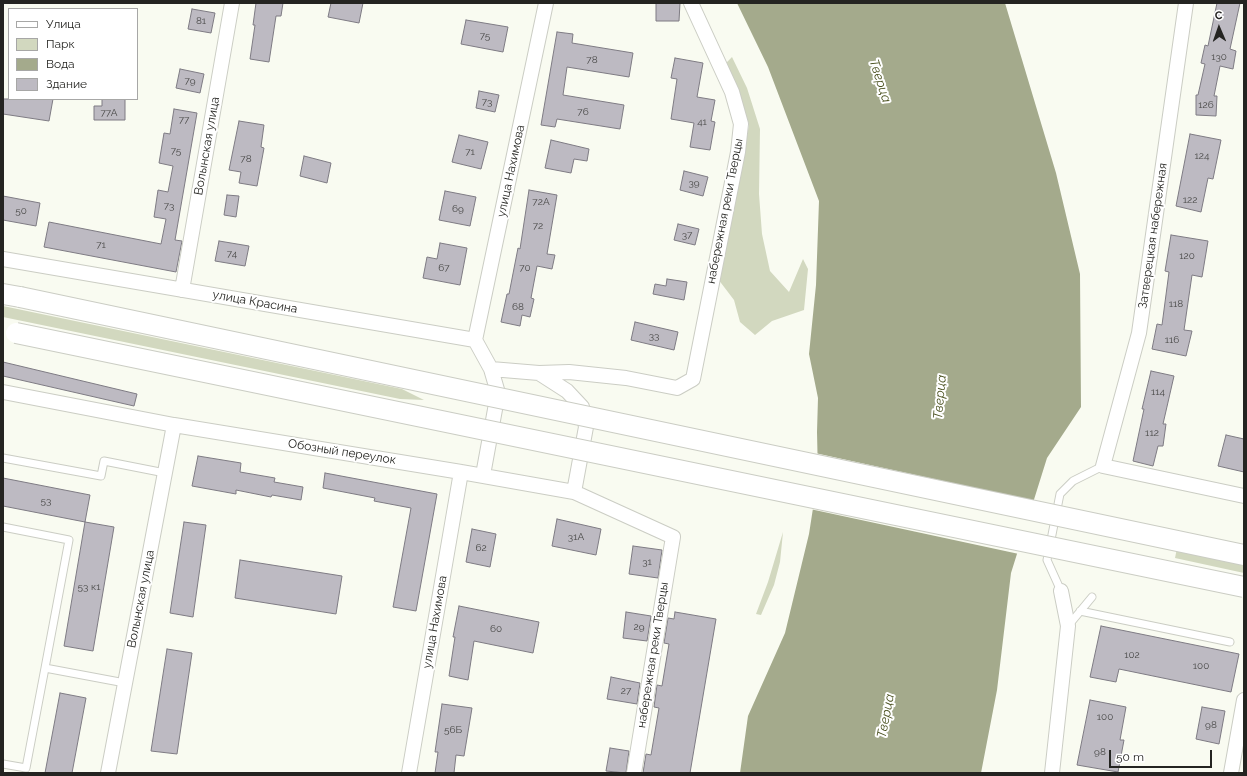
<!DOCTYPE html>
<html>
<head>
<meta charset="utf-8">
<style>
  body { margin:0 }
  #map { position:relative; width:1247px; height:776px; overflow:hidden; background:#f9fbf1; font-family:Raleway,sans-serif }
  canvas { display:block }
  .frame { position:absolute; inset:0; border:4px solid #242421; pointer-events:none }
  .legend { position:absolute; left:8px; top:8px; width:130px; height:92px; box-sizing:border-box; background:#fff; border:1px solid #a7a7a6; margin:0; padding:5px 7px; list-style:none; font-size:12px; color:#242421 }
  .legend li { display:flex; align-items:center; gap:8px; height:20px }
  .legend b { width:20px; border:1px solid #a7a7a6 }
  .north { position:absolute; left:1199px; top:8px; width:40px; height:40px; -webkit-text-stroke:3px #fff; paint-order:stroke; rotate:358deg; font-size:11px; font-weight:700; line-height:16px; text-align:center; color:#242421 }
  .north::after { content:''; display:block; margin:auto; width:14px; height:18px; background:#242421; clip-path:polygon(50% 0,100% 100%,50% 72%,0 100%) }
  .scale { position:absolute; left:1109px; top:750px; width:103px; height:18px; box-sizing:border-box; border:2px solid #242421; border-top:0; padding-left:5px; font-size:12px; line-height:14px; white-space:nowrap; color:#242421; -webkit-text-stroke:3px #fff; paint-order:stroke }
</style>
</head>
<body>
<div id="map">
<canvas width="1247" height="776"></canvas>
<div class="frame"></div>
<ul class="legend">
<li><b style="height:5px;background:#fff"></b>Улица</li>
<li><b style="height:11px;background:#d2d8bf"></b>Парк</li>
<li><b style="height:11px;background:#a4aa8c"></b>Вода</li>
<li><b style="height:11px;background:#bdbac2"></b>Здание</li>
</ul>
<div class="north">С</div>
<div class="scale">50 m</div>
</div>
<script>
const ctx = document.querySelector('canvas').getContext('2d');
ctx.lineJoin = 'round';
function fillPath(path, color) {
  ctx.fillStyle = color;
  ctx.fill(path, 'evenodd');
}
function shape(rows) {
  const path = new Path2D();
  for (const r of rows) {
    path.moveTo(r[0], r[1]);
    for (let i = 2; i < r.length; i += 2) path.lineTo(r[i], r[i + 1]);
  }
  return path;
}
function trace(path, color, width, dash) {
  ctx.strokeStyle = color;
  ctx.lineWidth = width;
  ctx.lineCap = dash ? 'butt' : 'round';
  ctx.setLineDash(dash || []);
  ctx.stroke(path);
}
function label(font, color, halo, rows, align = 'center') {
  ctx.font = font + ' Raleway,sans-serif';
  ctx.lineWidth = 4;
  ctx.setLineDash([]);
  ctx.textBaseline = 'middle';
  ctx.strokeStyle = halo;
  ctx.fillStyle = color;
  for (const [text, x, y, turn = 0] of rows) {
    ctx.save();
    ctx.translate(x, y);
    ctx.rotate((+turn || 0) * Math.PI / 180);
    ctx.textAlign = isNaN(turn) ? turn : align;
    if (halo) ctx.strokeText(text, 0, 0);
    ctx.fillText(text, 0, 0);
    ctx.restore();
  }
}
fillPath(shape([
  [732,57,747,88,760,129,759,194,762,234,770,271,789,292,803,259,808,269,804,310,772,321,755,335,740,322,734,300,718,279,723,241,736,198,749,125,742,101,726,63],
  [3,306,402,389,424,400,400,399,3,317],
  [783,532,780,562,774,585,761,615,756,614,768,582],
  [1177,548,1244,563,1244,573,1175,558]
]), '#d2d8bf');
fillPath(shape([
  [737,3,1005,3,1056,173,1080,274,1081,407,1047,458,1011,573,997,690,981,773,740,773,748,716,785,633,809,534,818,476,817,432,818,398,809,354,816,285,819,201,768,67]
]), '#a4aa8c');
fillPath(shape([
  [815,453,1035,501,1019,554,810,509,816,476]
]), '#f9fbf1');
const building = shape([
  [256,3,283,3,281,16,276,16,269,62,250,59,255,25,253,25,256,3],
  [331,3,363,3,359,23,328,17,331,3],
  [656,3,680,3,679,21,656,21,656,3],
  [1217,3,1240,3,1230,49,1236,51,1233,69,1220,66,1214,96,1217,96,1216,116,1196,115,1196,95,1198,95,1205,64,1201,63,1205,45,1208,46,1217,3],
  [192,9,215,13,211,33,188,29,192,9],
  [466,20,508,27,503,52,461,44,466,20],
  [557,32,573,34,572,43,633,53,629,77,567,67,563,95,624,105,620,129,557,119,555,127,541,125,557,32],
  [675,58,703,63,697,97,715,100,711,121,715,122,710,150,690,147,694,123,671,119,677,79,671,78,675,58],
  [180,69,204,74,200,93,176,88,180,69],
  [479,91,499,95,495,112,476,108,479,91],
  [3,99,53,99,49,121,3,114,3,99],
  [102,99,125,99,125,120,94,120,94,106,102,106,102,99],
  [174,109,197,113,175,240,182,241,176,272,44,247,49,222,161,244,166,219,154,217,158,190,168,192,173,166,159,163,164,133,170,134,174,109],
  [239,121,264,125,261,147,264,148,257,186,239,183,241,172,229,170,239,121],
  [1190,134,1221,140,1213,179,1208,178,1201,212,1176,206,1190,134],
  [459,135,488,142,481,169,452,162,459,135],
  [551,140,589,149,587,161,574,159,571,173,545,168,551,140],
  [304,156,331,163,327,183,300,176,304,156],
  [684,171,708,177,703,196,680,190,684,171],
  [529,190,557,195,547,254,555,255,552,269,537,266,531,298,534,299,530,317,522,315,520,326,501,322,507,294,509,294,518,248,520,249,529,190],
  [445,191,476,197,470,226,439,220,445,191],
  [227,195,239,196,236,217,224,215,227,195],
  [3,196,40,203,36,226,3,220,3,196],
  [678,224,699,229,695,245,674,240,678,224],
  [1171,235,1208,241,1202,277,1192,275,1184,330,1192,331,1186,356,1152,349,1157,324,1162,325,1169,272,1165,271,1171,235],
  [219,241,249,246,245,266,215,261,219,241],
  [440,243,467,248,460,285,423,278,427,257,437,259,440,243],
  [667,279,687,282,684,300,653,294,655,284,666,286,667,279],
  [635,322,678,332,674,350,631,340,635,322],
  [3,362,137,394,134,406,3,376,3,362],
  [1151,371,1174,376,1163,424,1166,424,1163,446,1158,446,1153,466,1133,461,1144,409,1142,409,1151,371],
  [1226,435,1244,439,1244,472,1218,466,1226,435],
  [198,456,241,463,240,472,275,478,274,482,303,487,301,500,272,495,271,497,236,490,236,494,192,486,198,456],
  [325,473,437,494,416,611,393,607,411,508,374,501,375,498,323,488,325,473],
  [3,478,90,495,85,522,3,506,3,478],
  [557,519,601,529,596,555,552,546,557,519],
  [85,522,114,527,93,651,64,646,85,522],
  [184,522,206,525,193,617,170,613,184,522],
  [472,529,496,534,490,567,466,562,472,529],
  [633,546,662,550,658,578,629,574,633,546],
  [240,560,342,576,336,614,235,598,240,560],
  [459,606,539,622,533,653,474,641,468,680,449,676,455,637,453,637,459,606],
  [626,612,651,616,647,641,623,638,626,612],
  [675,612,716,619,690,773,643,773,646,754,651,755,659,708,654,707,657,685,662,686,669,644,664,643,668,618,674,619,675,612],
  [1101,626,1239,654,1231,692,1119,669,1116,682,1090,677,1101,626],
  [167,649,192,653,177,754,151,751,167,649],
  [611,677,640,683,637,704,607,699,611,677],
  [60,693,86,698,72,773,45,773,60,693],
  [1090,700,1126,707,1120,740,1124,740,1118,772,1077,765,1090,700],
  [442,704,472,708,464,756,456,755,454,773,435,773,438,752,435,752,442,704],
  [1202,707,1225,711,1219,744,1196,739,1202,707],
  [610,748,629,751,626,773,606,771,610,748]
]);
fillPath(building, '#bdbac2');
trace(building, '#7e7b83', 1);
const service = shape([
  [3,458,101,476,104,461,165,473],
  [3,527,69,540,45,668],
  [1061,591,1047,560,1060,494,1073,481,1103,466],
  [1080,611,1230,642],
  [1068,626,1092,597],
  [3,764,26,768,45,668,125,683]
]);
const minor = shape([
  [1186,3,1139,333,1103,466,1244,496],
  [3,259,475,340],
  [182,290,232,3],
  [475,340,546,3],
  [475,340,491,369,498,393,483,475],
  [491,369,539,373,569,372,626,378,677,388,693,379,738,152,741,124,732,92,691,3],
  [539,373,567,391,582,407,586,427,574,492],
  [3,392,174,425,461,472,574,492,673,537,634,773],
  [108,773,174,425],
  [409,773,461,472],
  [1052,773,1068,626,1061,591],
  [1231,773,1244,700]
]);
const secondary = shape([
  [3,294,20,297]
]);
trace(service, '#cbcdc4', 9);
trace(minor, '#cbcdc4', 16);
trace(secondary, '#cbcdc4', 22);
trace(service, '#fff', 7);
trace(minor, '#fff', 14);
trace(secondary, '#fff', 20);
const secondaryBridge = shape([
  [20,297,1244,555],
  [16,333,1244,587]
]);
trace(secondaryBridge, '#cbcdc4', 22, []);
trace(secondaryBridge, '#fff', 20);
label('10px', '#4a4a49', null, [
  ["81",201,21],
  ["75",485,36],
  ["130",1219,57],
  ["78",592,60],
  ["79",190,81],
  ["73",487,102],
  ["126",1206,105],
  ["76",583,112],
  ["77А",109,113],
  ["77",184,120],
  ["41",702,122],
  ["75",176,151],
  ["71",470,152],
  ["124",1202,156],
  ["78",246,159],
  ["39",694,183],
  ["122",1190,200],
  ["72А",541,202],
  ["73",169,206],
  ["69",458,209],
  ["50",21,211],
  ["72",538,226],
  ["37",687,235],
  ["71",101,245],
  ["74",232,254],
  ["120",1187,256],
  ["67",444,268],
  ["70",525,268],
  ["118",1176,304],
  ["68",518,307],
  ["33",654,336],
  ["116",1172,340],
  ["114",1158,392],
  ["112",1152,433],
  ["53",46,501],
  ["31А",576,537],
  ["62",481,548],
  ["31",647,562],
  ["53 к1",89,587],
  ["29",639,627],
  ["60",496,629],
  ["102",1132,655],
  ["100",1201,666],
  ["27",626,691],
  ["100",1105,717],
  ["98",1211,725],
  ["56Б",453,730],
  ["98",1100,752]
]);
label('12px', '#242421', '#fff', [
  ["Волынская улица",207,146,-80],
  ["улица Нахимова",511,171,-78],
  ["набережная реки Тверцы",725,211,-79],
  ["Затверецкая набережная",1153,236,-82],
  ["улица Красина",255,302,10],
  ["Обозный переулок",342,452,9],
  ["Волынская улица",141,599,-79],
  ["улица Нахимова",435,622,-80],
  ["набережная реки Тверцы",653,655,-81]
]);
label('italic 13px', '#49501e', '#fff', [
  ["Тверца",880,81,72],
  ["Тверца",940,397,-85],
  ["Тверца",886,716,-79]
]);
</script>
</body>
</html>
